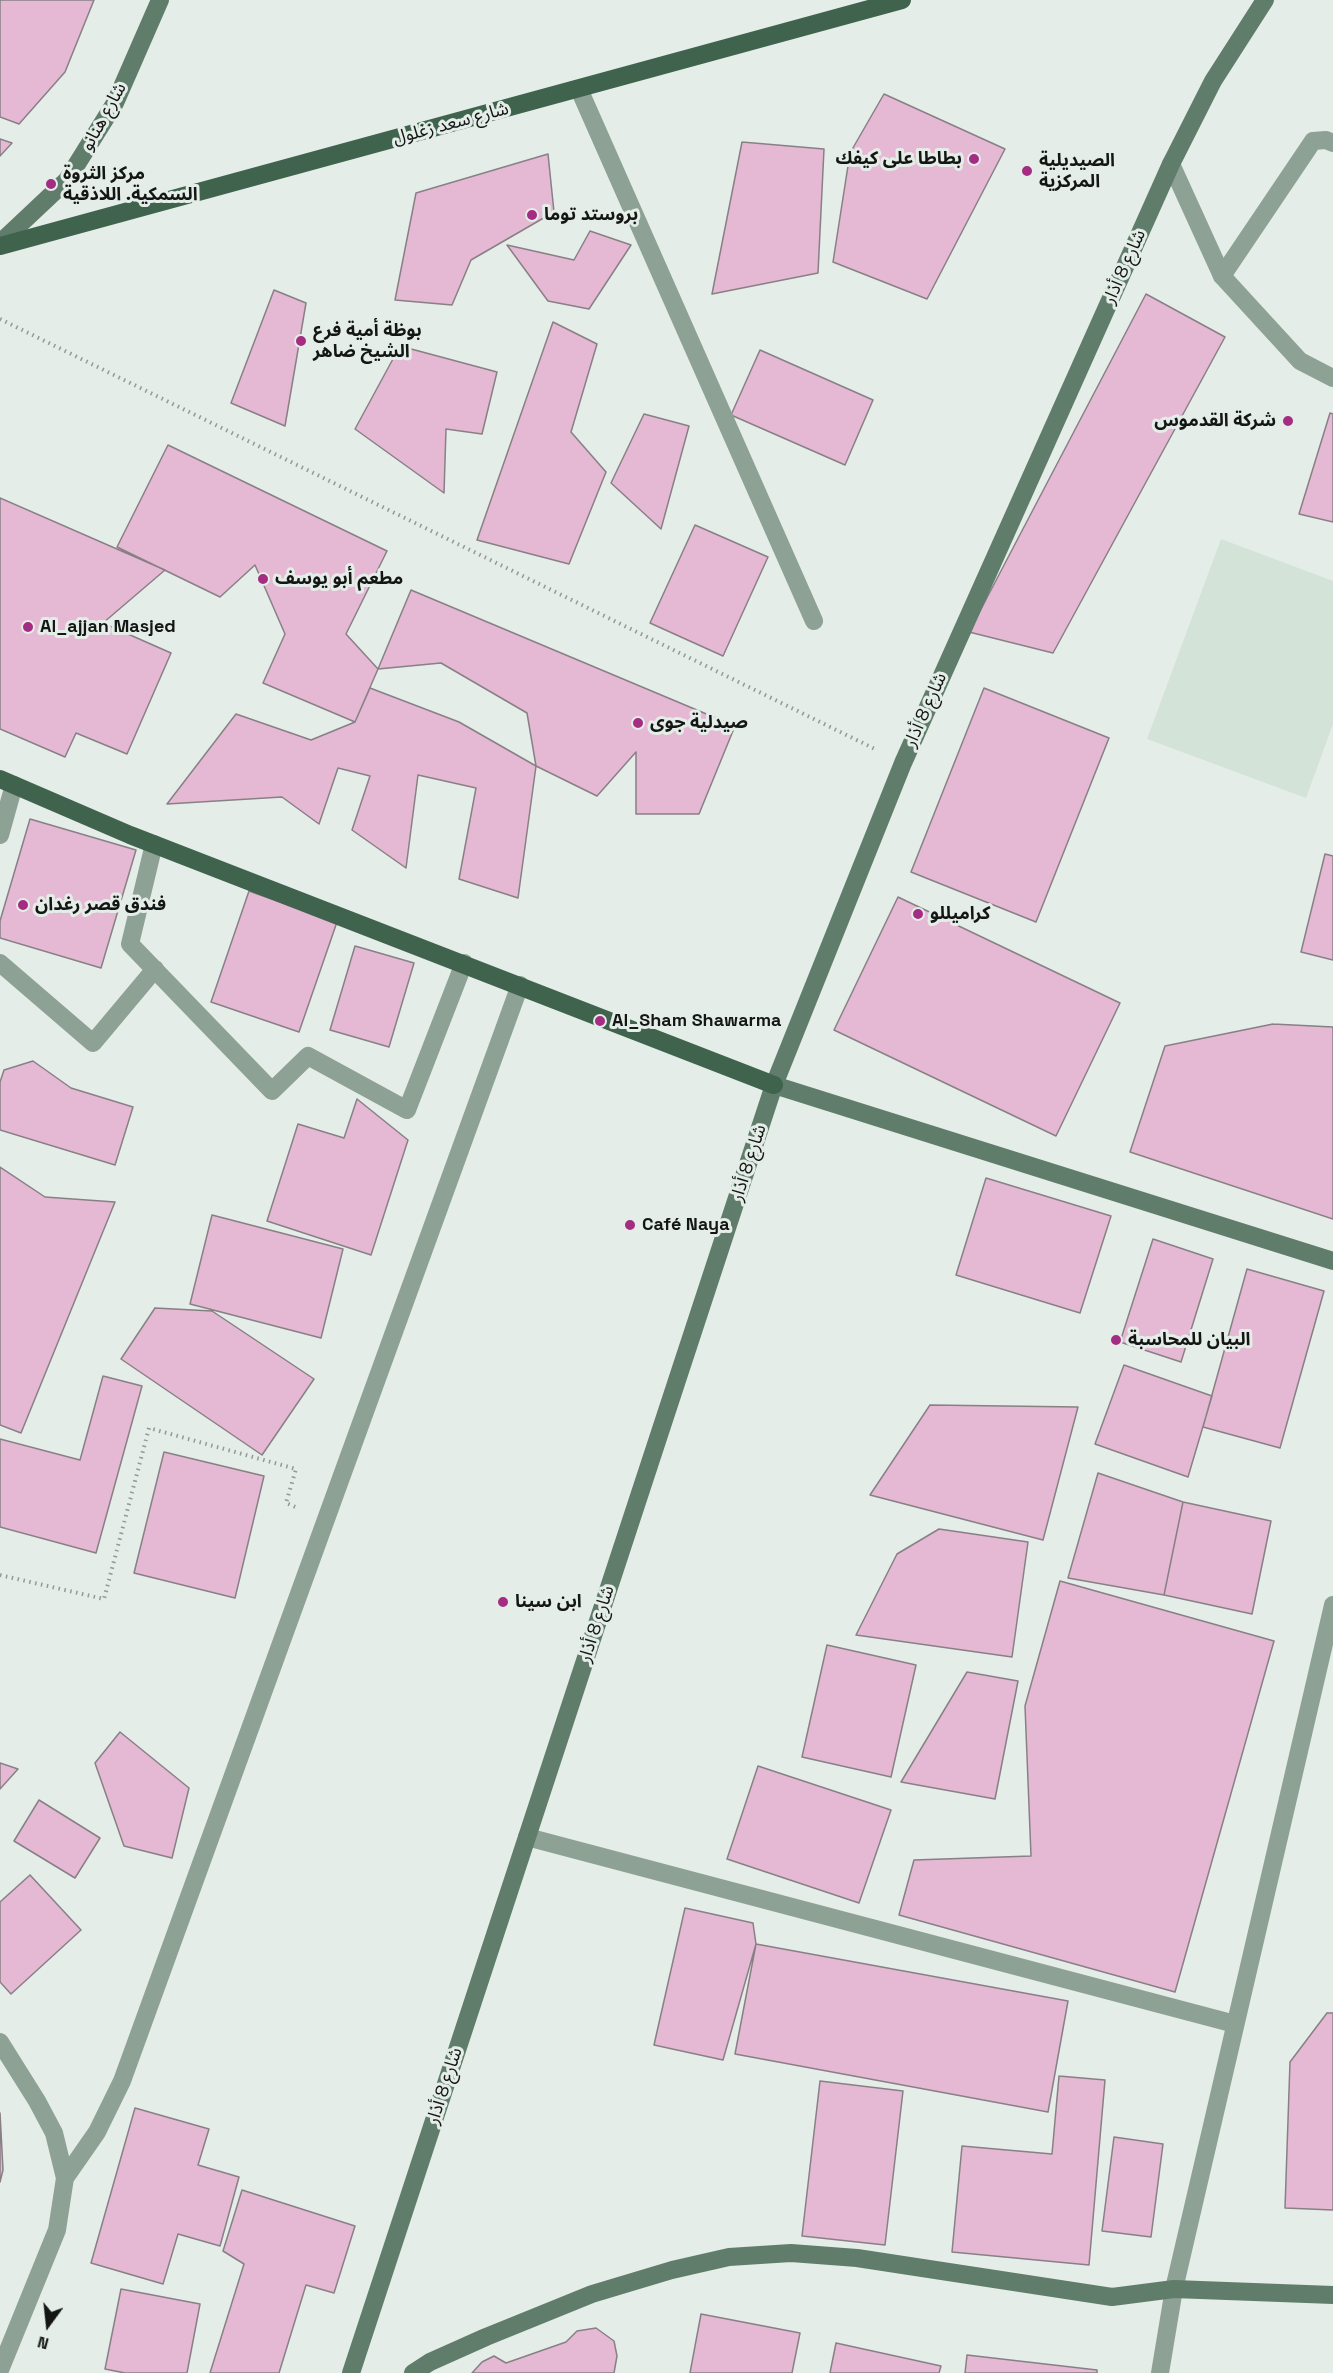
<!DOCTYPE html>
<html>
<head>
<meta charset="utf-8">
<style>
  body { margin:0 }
  #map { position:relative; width:1333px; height:2373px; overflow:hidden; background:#e4ede7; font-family:"Space Grotesk",sans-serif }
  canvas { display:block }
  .north { position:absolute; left:18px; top:2295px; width:60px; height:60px; -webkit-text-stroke:4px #e4ede7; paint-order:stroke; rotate:195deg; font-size:16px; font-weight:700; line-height:24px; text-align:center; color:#131614 }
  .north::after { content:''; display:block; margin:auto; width:21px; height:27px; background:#131614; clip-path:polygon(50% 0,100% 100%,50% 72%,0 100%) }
</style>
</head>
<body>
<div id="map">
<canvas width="1333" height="2373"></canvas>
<div class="north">N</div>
</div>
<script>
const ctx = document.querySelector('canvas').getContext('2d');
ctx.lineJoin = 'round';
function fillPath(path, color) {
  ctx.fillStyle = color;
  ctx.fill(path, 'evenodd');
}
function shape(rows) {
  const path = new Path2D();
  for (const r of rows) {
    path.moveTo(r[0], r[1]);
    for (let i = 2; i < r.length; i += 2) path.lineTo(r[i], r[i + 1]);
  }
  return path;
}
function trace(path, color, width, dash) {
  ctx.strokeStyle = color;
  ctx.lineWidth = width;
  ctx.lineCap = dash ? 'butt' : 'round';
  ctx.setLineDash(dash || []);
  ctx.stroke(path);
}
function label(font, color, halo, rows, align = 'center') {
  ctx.font = font + ' "Space Grotesk","Noto Sans Arabic",sans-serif';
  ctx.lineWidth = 6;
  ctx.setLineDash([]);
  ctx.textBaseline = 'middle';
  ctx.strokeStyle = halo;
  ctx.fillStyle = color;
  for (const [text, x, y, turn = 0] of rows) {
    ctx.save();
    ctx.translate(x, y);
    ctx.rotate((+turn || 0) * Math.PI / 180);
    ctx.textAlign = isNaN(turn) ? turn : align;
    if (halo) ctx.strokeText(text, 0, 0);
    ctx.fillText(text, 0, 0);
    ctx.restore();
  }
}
fillPath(shape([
  [1221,539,1333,581,1333,724,1306,798,1147,739]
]), '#d3e3d8');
const building = shape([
  [0,0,94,0,65,72,19,124,0,117,0,0],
  [884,94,1005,149,927,299,833,262,850,153,884,94],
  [0,139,12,143,0,156,0,139],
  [742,142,824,149,818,273,712,294,742,142],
  [548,154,554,212,471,260,452,305,395,300,416,193,548,154],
  [590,231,631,245,589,309,548,301,507,245,574,260,590,231],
  [274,290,306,303,285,426,231,403,274,290],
  [1146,294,1225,337,1053,653,969,632,1146,294],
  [553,322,597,344,571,432,606,472,569,564,477,540,553,322],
  [400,346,497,372,482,434,446,429,444,493,355,429,400,346],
  [760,350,873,400,845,465,731,415,760,350],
  [1330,413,1333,414,1333,522,1299,514,1330,413],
  [644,414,689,426,661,529,611,483,644,414],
  [168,445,387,551,346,634,378,669,355,722,263,683,285,634,255,565,220,597,117,547,168,445],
  [0,498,165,570,103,623,171,653,127,754,76,733,65,757,0,729,0,498],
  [695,525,768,557,723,656,650,623,695,525],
  [411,590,735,726,699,814,636,814,636,752,597,796,536,766,527,713,441,663,378,669,411,590],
  [370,688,459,722,536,766,518,898,459,879,476,788,418,775,406,868,352,830,370,776,338,768,319,824,282,797,167,804,236,714,311,740,355,722,370,688],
  [984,688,1109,738,1036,922,911,872,984,688],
  [30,819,136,850,101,968,0,938,0,921,30,819],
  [1325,854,1333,856,1333,960,1301,952,1325,854],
  [249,891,337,922,299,1032,211,1002,249,891],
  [898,897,1120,1003,1056,1136,834,1030,898,897],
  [355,946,414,963,389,1047,330,1030,355,946],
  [1273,1024,1333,1027,1333,1219,1130,1152,1165,1046,1273,1024],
  [33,1061,71,1088,133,1107,115,1165,0,1130,0,1082,4,1070,33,1061],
  [357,1099,408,1140,371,1255,267,1221,298,1124,344,1138,357,1099],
  [0,1167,45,1197,115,1202,21,1433,0,1425,0,1167],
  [986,1178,1111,1216,1080,1313,956,1275,986,1178],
  [212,1215,343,1249,321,1338,190,1304,212,1215],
  [1153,1239,1213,1259,1181,1362,1120,1342,1153,1239],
  [1247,1269,1324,1291,1280,1448,1203,1427,1247,1269],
  [155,1308,212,1311,314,1379,262,1455,121,1359,155,1308],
  [1124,1365,1212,1396,1188,1477,1095,1444,1124,1365],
  [103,1376,142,1386,96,1553,0,1527,0,1439,80,1460,103,1376],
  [930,1405,1078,1407,1043,1540,870,1495,930,1405],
  [164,1452,264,1476,235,1598,134,1573,164,1452],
  [1098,1473,1183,1502,1164,1595,1068,1578,1098,1473],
  [1183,1502,1271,1521,1252,1614,1164,1595,1183,1502],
  [939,1529,1028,1542,1012,1657,856,1635,897,1554,939,1529],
  [1060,1581,1274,1641,1175,1992,899,1915,914,1860,1031,1856,1025,1706,1060,1581],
  [827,1645,916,1665,891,1777,802,1757,827,1645],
  [967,1672,1018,1681,995,1799,901,1782,967,1672],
  [120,1732,189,1788,172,1858,124,1846,95,1763,120,1732],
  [0,1763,18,1769,0,1789,0,1763],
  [758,1766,891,1810,859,1903,727,1859,758,1766],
  [39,1800,100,1838,75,1878,14,1841,39,1800],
  [30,1875,81,1930,11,1994,0,1982,0,1902,30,1875],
  [685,1908,753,1923,756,1944,723,2060,654,2045,685,1908],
  [756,1944,1068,2001,1048,2112,735,2054,756,1944],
  [1327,2013,1333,2013,1333,2210,1285,2208,1290,2062,1327,2013],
  [1059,2076,1105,2080,1089,2265,952,2252,962,2146,1052,2154,1059,2076],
  [820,2081,903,2091,885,2245,802,2236,820,2081],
  [135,2108,209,2129,198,2165,239,2177,220,2246,178,2234,163,2284,91,2263,135,2108],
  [0,2113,3,2170,0,2182,0,2113],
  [1114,2137,1163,2144,1151,2237,1102,2231,1114,2137],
  [242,2190,355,2226,334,2293,306,2285,279,2373,210,2373,244,2264,223,2251,242,2190],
  [121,2289,200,2304,187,2373,125,2373,105,2369,121,2289],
  [701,2314,800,2333,792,2373,690,2373,701,2314],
  [596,2328,614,2341,617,2356,614,2373,472,2373,482,2362,494,2356,506,2363,566,2342,577,2331,596,2328],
  [836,2343,941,2366,939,2373,830,2373,836,2343],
  [967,2355,1097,2370,1097,2373,965,2373,967,2355]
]);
fillPath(building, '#e5b8d4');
trace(building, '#888085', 1.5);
trace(shape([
  [0,319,875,749],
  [0,1575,104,1599,149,1428,296,1469,286,1503,298,1508]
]), '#939a96', 4, [1.5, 4.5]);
trace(shape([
  [1222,276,1313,141,1326,140,1333,143]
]), '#8da194', 18);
trace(shape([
  [579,89,814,621],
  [1171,164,1222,276,1300,361,1333,378],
  [0,835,14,785],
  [154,844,130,944,272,1091,308,1056,407,1110,464,963],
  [0,963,93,1043,155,969],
  [527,1837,1235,2024],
  [0,2042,37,2101,54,2133,65,2178,57,2230,0,2370],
  [65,2178,97,2132,122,2081,520,985],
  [1160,2373,1174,2289,1333,1605]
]), '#8da194', 18);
trace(shape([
  [0,243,67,180,115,103,160,0],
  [774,1085,1333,1261],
  [351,2373,774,1085,903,763,1171,164,1213,81,1265,0],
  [413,2373,430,2362,486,2337,592,2294,672,2270,729,2257,791,2253,857,2258,1112,2297,1174,2289,1333,2295]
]), '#607d6b', 18);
trace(shape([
  [0,246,902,0],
  [0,779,130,835,774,1085]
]), '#40634e', 18);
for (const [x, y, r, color] of [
  [974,159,6,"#a42c83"],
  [1027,171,6,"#a42c83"],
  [51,184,6,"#a42c83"],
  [532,215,6,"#a42c83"],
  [301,341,6,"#a42c83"],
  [1288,421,6,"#a42c83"],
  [263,579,6,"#a42c83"],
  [28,627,6,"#a42c83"],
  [638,723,6,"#a42c83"],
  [23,905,6,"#a42c83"],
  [918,914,6,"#a42c83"],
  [600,1021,6,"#a42c83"],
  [630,1225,6,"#a42c83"],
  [1116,1340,6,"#a42c83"],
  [503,1602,6,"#a42c83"]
]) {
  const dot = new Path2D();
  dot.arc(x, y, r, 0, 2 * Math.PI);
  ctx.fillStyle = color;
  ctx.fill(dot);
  trace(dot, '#e4ede7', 2);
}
label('18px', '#131614', '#e4ede7', [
  ["شارع هنانو",104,117,-61],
  ["شارع سعد زغلول",451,124,-15],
  ["شارع 8 أذار",1125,267,-66],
  ["شارع 8 أذار",926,710,-66],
  ["شارع 8 أذار",749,1163,-72],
  ["شارع 8 أذار",597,1624,-72],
  ["شارع 8 أذار",445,2086,-72]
]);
label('bold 18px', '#131614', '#e4ede7', [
  ["بطاطا على كيفك",962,159,"right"],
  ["الصيديلية",1039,161],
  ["المركزية",1039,182],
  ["مركز الثروة",63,174],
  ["السمكية. اللاذقية",63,195],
  ["بروستد توما",544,215],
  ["بوظة أمية فرع",313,331],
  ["الشيخ ضاهر",313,352],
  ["شركة القدموس",1276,421,"right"],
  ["مطعم أبو يوسف",275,579],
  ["Al_ajjan Masjed",40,627],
  ["صيدلية جوى",650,723],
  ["فندق قصر رغدان",35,905],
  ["كراميللو",930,914],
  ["Al_Sham Shawarma",612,1021],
  ["Café Naya",642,1225],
  ["البيان للمحاسبة",1128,1340],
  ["ابن سينا",515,1602]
], 'left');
</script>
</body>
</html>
